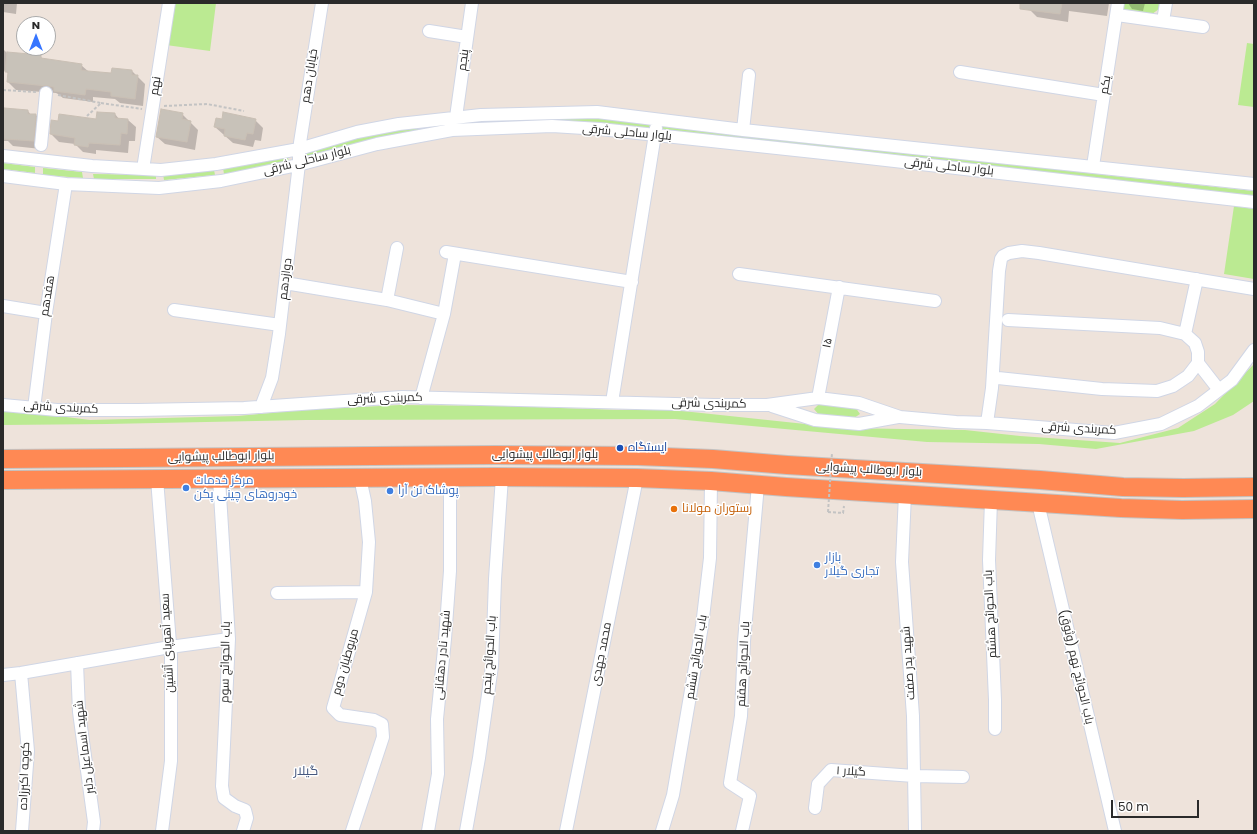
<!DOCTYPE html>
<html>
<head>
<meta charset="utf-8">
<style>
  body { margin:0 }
  #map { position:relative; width:1257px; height:834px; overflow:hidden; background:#eee3db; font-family:Poppins,sans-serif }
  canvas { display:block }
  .frame { position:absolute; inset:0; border:4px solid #2a2a2a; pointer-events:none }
  .north { position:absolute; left:16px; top:16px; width:40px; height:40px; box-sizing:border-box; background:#fff; border:1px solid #aaa; border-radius:50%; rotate:0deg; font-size:11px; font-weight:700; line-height:16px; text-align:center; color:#2a2a2a }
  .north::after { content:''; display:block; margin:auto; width:14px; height:18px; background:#3675ff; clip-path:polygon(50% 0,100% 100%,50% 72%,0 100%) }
  .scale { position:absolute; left:1111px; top:800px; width:88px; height:18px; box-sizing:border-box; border:2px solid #2a2a2a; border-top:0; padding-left:5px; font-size:12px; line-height:14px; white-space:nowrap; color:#2a2a2a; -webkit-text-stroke:3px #fff; paint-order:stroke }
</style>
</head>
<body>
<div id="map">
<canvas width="1257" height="834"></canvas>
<div class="frame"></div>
<div class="north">N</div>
<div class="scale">50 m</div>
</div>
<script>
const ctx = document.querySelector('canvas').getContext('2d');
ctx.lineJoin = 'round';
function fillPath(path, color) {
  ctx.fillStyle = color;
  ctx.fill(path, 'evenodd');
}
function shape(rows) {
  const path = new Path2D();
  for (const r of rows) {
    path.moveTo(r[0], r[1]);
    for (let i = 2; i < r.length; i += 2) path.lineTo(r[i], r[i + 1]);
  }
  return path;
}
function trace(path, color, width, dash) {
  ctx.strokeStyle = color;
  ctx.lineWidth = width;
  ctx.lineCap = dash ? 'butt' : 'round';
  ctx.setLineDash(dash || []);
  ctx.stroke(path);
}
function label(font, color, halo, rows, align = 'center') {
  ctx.font = font + ' Poppins,Cairo,sans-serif';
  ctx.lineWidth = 3;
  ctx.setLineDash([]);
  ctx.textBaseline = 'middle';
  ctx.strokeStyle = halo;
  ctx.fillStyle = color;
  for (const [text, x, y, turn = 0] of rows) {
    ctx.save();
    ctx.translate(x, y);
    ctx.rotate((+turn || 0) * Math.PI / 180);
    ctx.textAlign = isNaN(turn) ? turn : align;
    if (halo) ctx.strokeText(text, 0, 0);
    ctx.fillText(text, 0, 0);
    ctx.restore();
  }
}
fillPath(shape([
  [172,3,216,3,210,51,166,45],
  [1119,3,1160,3,1159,9,1152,14,1124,9],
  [1247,43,1254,44,1254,107,1238,105],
  [598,118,651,123,653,126,649,128,517,122,308,157,305,151,364,137,414,127,458,121],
  [661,125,844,144,1087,173,1254,191,1254,196,662,130],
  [287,156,289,161,224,174,223,168],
  [3,163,35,167,35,173,3,169],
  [43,168,82,172,83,178,43,175],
  [214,170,215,175,164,180,163,174],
  [93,174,156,175,156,179,94,179],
  [1234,206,1254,209,1254,279,1224,274],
  [1254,364,1254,401,1233,415,1194,431,1096,449,1039,444,927,442,675,419,306,420,107,424,3,425,3,409,90,420,238,416,301,410,400,405,506,406,618,410,673,410,843,428,965,430,1020,436,1120,443,1178,428,1215,404],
  [819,404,855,407,860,414,854,418,820,416,814,409]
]), '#bbea92');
fillPath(shape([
  [3,3,17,3,16,14,3,12],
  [1030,3,1109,3,1107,16,1069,11,1068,22,1037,17,1029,9],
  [1128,3,1145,3,1143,11,1132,9],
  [3,49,7,53,40,56,44,60,81,65,89,72,112,74,132,71,145,84,143,106,120,103,115,99,93,97,93,102,63,98,58,94,56,93,16,90,8,82,9,74,5,71,3,70],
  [28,111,31,115,36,115,44,123,41,149,13,146,8,141,3,141,3,115],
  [115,114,119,119,128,120,136,127,135,141,129,141,128,153,96,150,96,154,83,152,75,144,59,142,51,134],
  [182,114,198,130,195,150,165,144,157,137],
  [255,120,263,128,261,141,255,140,253,147,233,143,215,127]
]), '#0003');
const building = shape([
  [1020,3,1062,3,1060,14,1020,9,1020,3],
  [7,52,41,55,41,58,82,64,81,70,88,71,111,73,112,68,132,70,132,75,138,75,135,99,111,96,111,92,86,89,85,95,54,91,54,87,47,86,7,82,8,72,5,72,7,52],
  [4,108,28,110,28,114,36,114,34,141,4,139,3,114,4,114,4,108],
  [161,109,183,113,182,119,191,121,187,142,156,137,161,109],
  [97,112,115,113,115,118,128,119,127,134,121,133,120,145,89,143,88,147,74,145,75,138,50,134,51,120,58,121,59,114,96,119,97,112],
  [223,112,256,119,253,134,247,133,245,140,224,136,225,129,214,127,216,118,222,119,223,112]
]);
fillPath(building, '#c8c2b9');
trace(building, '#c9bfb4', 1);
const minor = shape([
  [1117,15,1203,27],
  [1163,21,1166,3],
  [429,31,467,37],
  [960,72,1104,95],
  [456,117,472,3],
  [743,130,749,75],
  [41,145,46,93],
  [3,156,92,166,161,170,216,164,299,149,357,132,399,124,481,115,597,112,743,130,1254,184],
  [1093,166,1118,3],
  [143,169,169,3],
  [3,176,66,184,159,188,221,181,298,165,377,144,452,130,552,126,600,129,842,155,1254,202],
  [446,252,632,282],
  [739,274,935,301],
  [285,283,387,300,444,314],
  [387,300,397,248],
  [3,306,46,313],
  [174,310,280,325],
  [1185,334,1197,279],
  [1198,363,1219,390],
  [998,378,1102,389,1157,391,1173,386,1188,376,1198,363,1198,352,1195,343,1185,334,1160,328,1008,320],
  [421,398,444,314,455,254],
  [818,398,839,287],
  [612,402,656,128],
  [3,405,57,410,138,410,244,408,402,397,714,405,767,405,818,398,859,403,900,417,956,422,987,423,1114,433,1161,424,1198,406,1232,380,1254,350],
  [772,406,815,420,859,424,898,417],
  [261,407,272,378,279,334,299,164,299,149,322,3],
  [34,408,46,313,66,184],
  [987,423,992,388,999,271,1001,259,1003,256,1009,253,1022,251,1039,253,1254,289],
  [157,479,171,656,171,761,162,831],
  [219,479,229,639,222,786,224,798,235,806,245,810,247,818,243,831],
  [905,494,902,562,913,716,915,831],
  [991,500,989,560,995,700,995,729],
  [1038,503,1115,831],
  [277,593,366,592],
  [77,663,79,712,94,822,93,831],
  [21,673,28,751,22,831],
  [3,675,21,673,170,647,229,639],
  [815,808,818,784,831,770,914,776,963,777],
  [352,831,383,737,382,724,374,720,340,715,333,708,366,592,369,542,365,501,360,478],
  [428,831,438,774,437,719,445,639,450,571,450,477],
  [466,831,479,758,492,666,495,579,502,477],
  [566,831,637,478],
  [662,831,673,795,702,626,710,558,711,481],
  [742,831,750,796,730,783,741,716,744,641,758,485]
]);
const highway = shape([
  [3,459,495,455,638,456,713,459,787,465,1040,480,1123,487,1183,488,1254,487],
  [3,480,495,477,637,478,711,481,786,487,1121,508,1182,510,1254,509]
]);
trace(minor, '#d0d6e5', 14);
trace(highway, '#c3c3c3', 20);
trace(shape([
  [3,90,36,92],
  [58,95,101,103,87,116],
  [101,103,142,109],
  [164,106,207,104,244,111],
  [828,512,843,513,844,506]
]), '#c3c3c3', 2, [3, 2]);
trace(minor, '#fff', 12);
trace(highway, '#ff8954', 18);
trace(shape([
  [828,512,832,453]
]), '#c3c3c3', 2, [3, 2]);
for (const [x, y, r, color] of [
  [620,448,4,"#1a4fb4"],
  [186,488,4,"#3f7fe0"],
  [390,491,4,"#3f7fe0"],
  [674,509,4,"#e8710a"],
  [817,565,4,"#3f7fe0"]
]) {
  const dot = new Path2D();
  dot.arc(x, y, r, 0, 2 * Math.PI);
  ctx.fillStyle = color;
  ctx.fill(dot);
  trace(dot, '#fff', 1.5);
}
label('12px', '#2a2a2a', '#fff', [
  ["پنجم",464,60,-82],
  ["خیابان دهم",310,76,-81],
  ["یکم",1106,85,-81],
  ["نهم",156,86,-81],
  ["بلوار ساحلی شرقی",627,133,5],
  ["بلوار ساحلی شرقی",307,161,-14],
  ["بلوار ساحلی شرقی",949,167,6],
  ["دوازدهم",286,279,-83],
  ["هفدهم",48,296,-81],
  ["۱۵",828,343,-79],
  ["کمربندی شرقی",385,399,-2],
  ["کمربندی شرقی",709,404,1],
  ["کمربندی شرقی",61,408,3],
  ["کمربندی شرقی",1079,429,3],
  ["بلوار ابوطالب پیشوایی",545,455],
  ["بلوار ابوطالب پیشوایی",221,457,-1],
  ["بلوار ابوطالب پیشوایی",869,470,3],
  ["باب الحوائج هشتم",991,614,-93],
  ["سعید آهوپای آتشین",168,643,-93],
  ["محمد جهدی",602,654,-79],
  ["شهید نادر دهقانی",443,655,-85],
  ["باب الحوائج پنجم",490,655,-86],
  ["باب الحوائج ششم",697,657,-81],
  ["باب الحوائج سوم",226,662,-89],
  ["مربوطیان دوم",346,662,-74],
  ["شهید پدر صفت",909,663,-94],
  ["باب الحوائج هفتم",744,664,-87],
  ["باب الحوائج نهم (وثوق)",1076,667,77],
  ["شهید اسماعیل دلبر",85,747,-97],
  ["گیلار ۱",851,772,3],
  ["کوچه اکبرزاده",25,776,-88]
]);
label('12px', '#164399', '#fff', [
  ["ایستگاه",628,448]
], 'left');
label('12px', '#366cbe', '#fff', [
  ["مرکز خدمات",194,481],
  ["خودروهای چینی پکن",194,495],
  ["پوشاک تن آرا",398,491],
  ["بازار",825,558],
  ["تجاری گیلار",825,572]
], 'left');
label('12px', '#c56008', '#fff', [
  ["رستوران مولانا",682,509]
], 'left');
label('13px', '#46587f', '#fff', [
  ["گیلار",306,772]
]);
</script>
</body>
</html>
